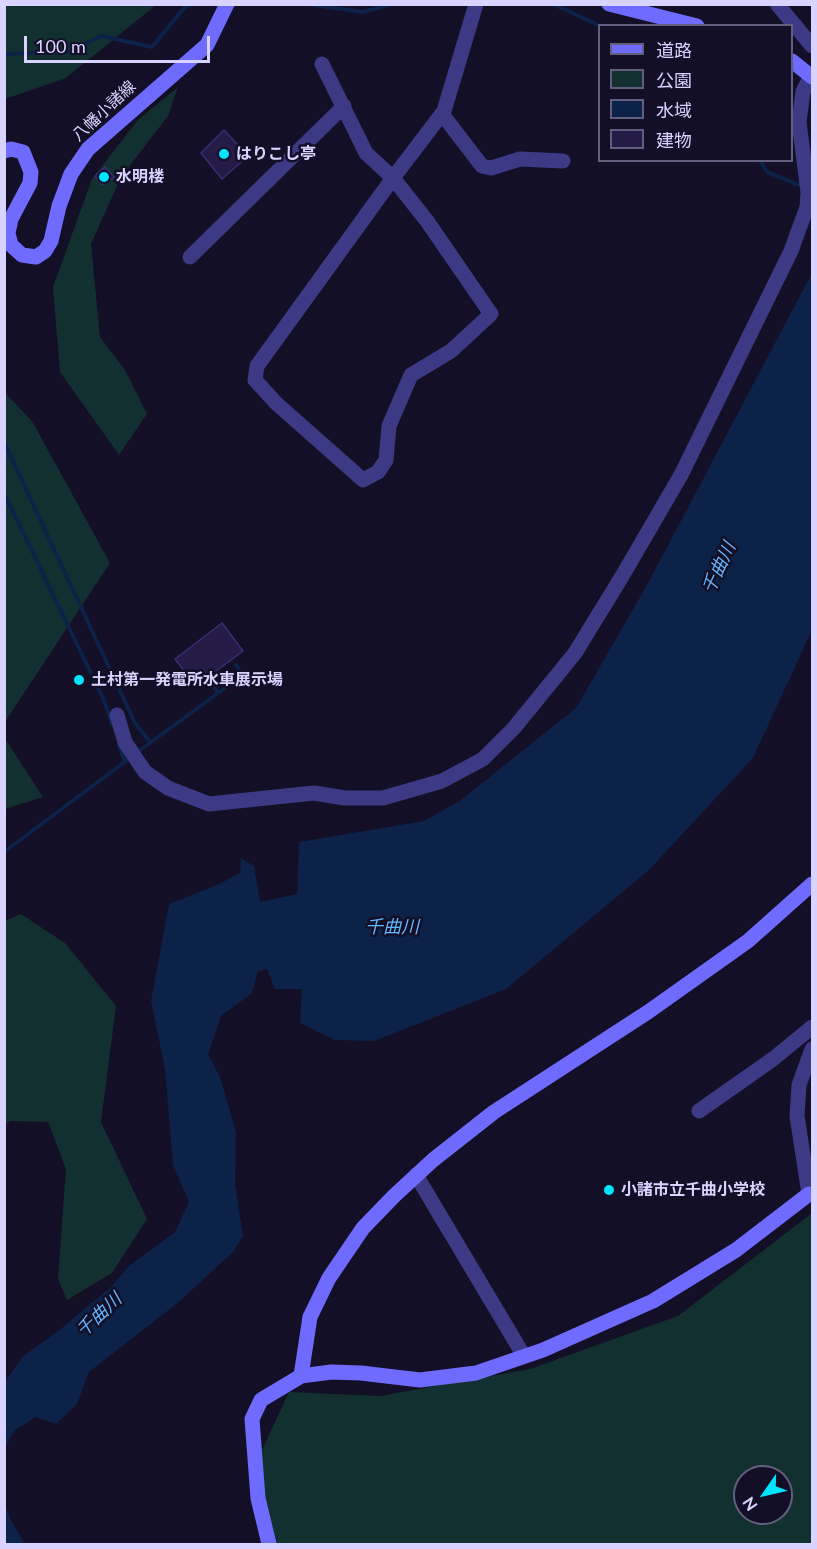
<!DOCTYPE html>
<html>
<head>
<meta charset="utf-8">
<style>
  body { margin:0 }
  #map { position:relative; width:817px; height:1549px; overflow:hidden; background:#130f26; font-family:Lato,"Noto Sans JP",sans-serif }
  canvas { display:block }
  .frame { position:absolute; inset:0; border:6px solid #d9d4ff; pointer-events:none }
  .legend { position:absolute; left:598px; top:24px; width:195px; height:138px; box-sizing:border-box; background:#130f26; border:2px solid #625e7d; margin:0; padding:8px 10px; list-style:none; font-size:18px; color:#d9d4ff }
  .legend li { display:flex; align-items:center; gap:12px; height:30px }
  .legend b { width:30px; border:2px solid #625e7d }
  .north { position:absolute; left:733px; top:1465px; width:60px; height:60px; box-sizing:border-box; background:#130f26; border:2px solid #625e7d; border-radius:50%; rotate:236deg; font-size:16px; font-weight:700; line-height:24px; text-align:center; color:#d9d4ff }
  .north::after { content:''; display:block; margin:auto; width:21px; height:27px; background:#00e5ff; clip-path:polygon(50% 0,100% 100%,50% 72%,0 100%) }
  .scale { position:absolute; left:24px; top:36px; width:186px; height:27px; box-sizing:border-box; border:3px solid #d9d4ff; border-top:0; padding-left:8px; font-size:18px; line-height:21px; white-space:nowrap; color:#d9d4ff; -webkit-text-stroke:4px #130f26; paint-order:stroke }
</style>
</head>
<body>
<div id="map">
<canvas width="817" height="1549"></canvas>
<div class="frame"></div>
<ul class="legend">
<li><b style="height:8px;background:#6f6bff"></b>道路</li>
<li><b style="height:16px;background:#12302f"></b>公園</li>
<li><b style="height:16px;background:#0c2248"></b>水域</li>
<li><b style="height:16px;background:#241b47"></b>建物</li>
</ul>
<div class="north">N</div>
<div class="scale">100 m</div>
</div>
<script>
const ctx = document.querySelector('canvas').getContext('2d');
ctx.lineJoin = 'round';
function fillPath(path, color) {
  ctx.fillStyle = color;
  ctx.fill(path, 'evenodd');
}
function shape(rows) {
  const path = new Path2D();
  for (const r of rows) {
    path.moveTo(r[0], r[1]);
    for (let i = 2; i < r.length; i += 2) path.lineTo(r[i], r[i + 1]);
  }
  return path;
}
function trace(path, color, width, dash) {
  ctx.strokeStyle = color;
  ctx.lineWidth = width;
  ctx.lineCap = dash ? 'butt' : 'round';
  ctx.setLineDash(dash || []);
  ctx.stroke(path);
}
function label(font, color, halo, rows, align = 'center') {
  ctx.font = font + ' Lato,"Noto Sans JP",sans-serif';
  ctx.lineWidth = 5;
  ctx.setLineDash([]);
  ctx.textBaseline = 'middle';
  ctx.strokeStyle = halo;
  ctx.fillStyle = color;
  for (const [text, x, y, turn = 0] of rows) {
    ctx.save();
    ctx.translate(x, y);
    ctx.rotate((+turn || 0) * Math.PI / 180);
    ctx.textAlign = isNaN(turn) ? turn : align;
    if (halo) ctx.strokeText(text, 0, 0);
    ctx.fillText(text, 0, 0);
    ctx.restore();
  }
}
fillPath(shape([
  [4,5,5,4,156,5,66,78,5,99],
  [178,87,168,116,121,177,91,244,100,337,125,370,147,414,119,455,60,372,53,287,92,179,138,120],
  [5,393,32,421,110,563,5,722],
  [4,737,43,797,5,809,4,809],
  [21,914,65,943,116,1006,101,1122,147,1219,112,1273,67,1300,58,1279,66,1169,48,1122,10,1121,5,1125,5,921],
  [812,1213,812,1544,273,1544,249,1478,289,1392,380,1396,530,1369,678,1316],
  [745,1477,781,1477,781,1513,745,1513]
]), '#12302f');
fillPath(shape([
  [812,273,812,630,753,758,649,870,506,989,374,1041,335,1040,300,1023,302,989,275,989,267,969,258,971,252,993,221,1016,208,1054,220,1077,236,1132,235,1184,243,1236,233,1252,180,1301,89,1372,77,1404,56,1424,36,1417,15,1430,5,1447,5,1382,22,1357,57,1332,111,1287,129,1266,175,1232,189,1202,173,1165,165,1069,151,1001,169,904,219,884,240,873,241,858,254,866,260,902,297,894,299,842,424,821,461,800,576,708,647,585],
  [5,1506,11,1520,25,1544,5,1544]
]), '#0c2248');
trace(shape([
  [306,4,363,12,392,4],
  [553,4,600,26],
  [4,54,69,52,101,36,152,47,184,8,192,4],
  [760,160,767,172,804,187],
  [4,442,135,723,150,742],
  [4,493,104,700,112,724],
  [211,683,218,693],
  [119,745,125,762],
  [136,753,243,675,236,665],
  [4,852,130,758]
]), '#0c2248', 4);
const building = shape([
  [224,130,248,156,222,179,201,153,224,130],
  [105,167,114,177,102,185,95,176,105,167],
  [222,623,243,651,196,686,175,659,222,623]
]);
fillPath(building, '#241b47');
trace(building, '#3b2d73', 1.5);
trace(shape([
  [777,4,812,46],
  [322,64,366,153,393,178,427,221,491,314,451,351,411,375,389,426,386,460,378,472,363,480,276,403,255,380,257,366,393,178,444,111,476,4],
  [442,114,482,166,491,168,520,159,563,161],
  [190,257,344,106],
  [117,715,125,742,145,772,168,788,209,804,314,793,345,798,383,798,442,781,483,759,514,728,575,653,621,578,681,475,791,251,807,207,808,192,799,122,803,92,811,75],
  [699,1111,773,1059,812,1027],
  [416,1175,524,1356],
  [809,1194,797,1116,799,1085,812,1049]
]), '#3d3a85', 15);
trace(shape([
  [609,4,697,26],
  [792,61,812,77],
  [4,151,11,149,23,152,31,172,30,183,11,219,8,233,11,245,22,255,36,257,45,251,51,241,59,206,71,174,88,149,207,45,227,4],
  [301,1376,310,1317,329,1278,363,1228,394,1196,433,1160,494,1112,648,1012,748,941,812,884],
  [269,1544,258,1498,252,1419,261,1400,301,1376,331,1372,361,1373,420,1380,476,1373,543,1350,653,1301,736,1250,809,1194]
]), '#6f6bff', 15);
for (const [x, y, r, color] of [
  [224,154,6,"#00e5ff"],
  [104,177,6,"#00e5ff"],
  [79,680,6,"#00e5ff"],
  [609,1190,6,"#00e5ff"]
]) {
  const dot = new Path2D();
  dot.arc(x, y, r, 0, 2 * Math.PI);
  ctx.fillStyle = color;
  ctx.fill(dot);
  trace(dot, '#130f26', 2);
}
label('16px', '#d9d4ff', '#130f26', [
  ["八幡小諸線",104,111,-43]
]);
label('bold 16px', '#d9d4ff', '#130f26', [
  ["はりこし亭",236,154],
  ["水明楼",116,177],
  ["土村第一発電所水車展示場",91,680],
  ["小諸市立千曲小学校",621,1190]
], 'left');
label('italic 18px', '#62b6ff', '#130f26', [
  ["千曲川",719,568,-65],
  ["千曲川",392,927],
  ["千曲川",99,1315,-43]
]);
</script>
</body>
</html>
